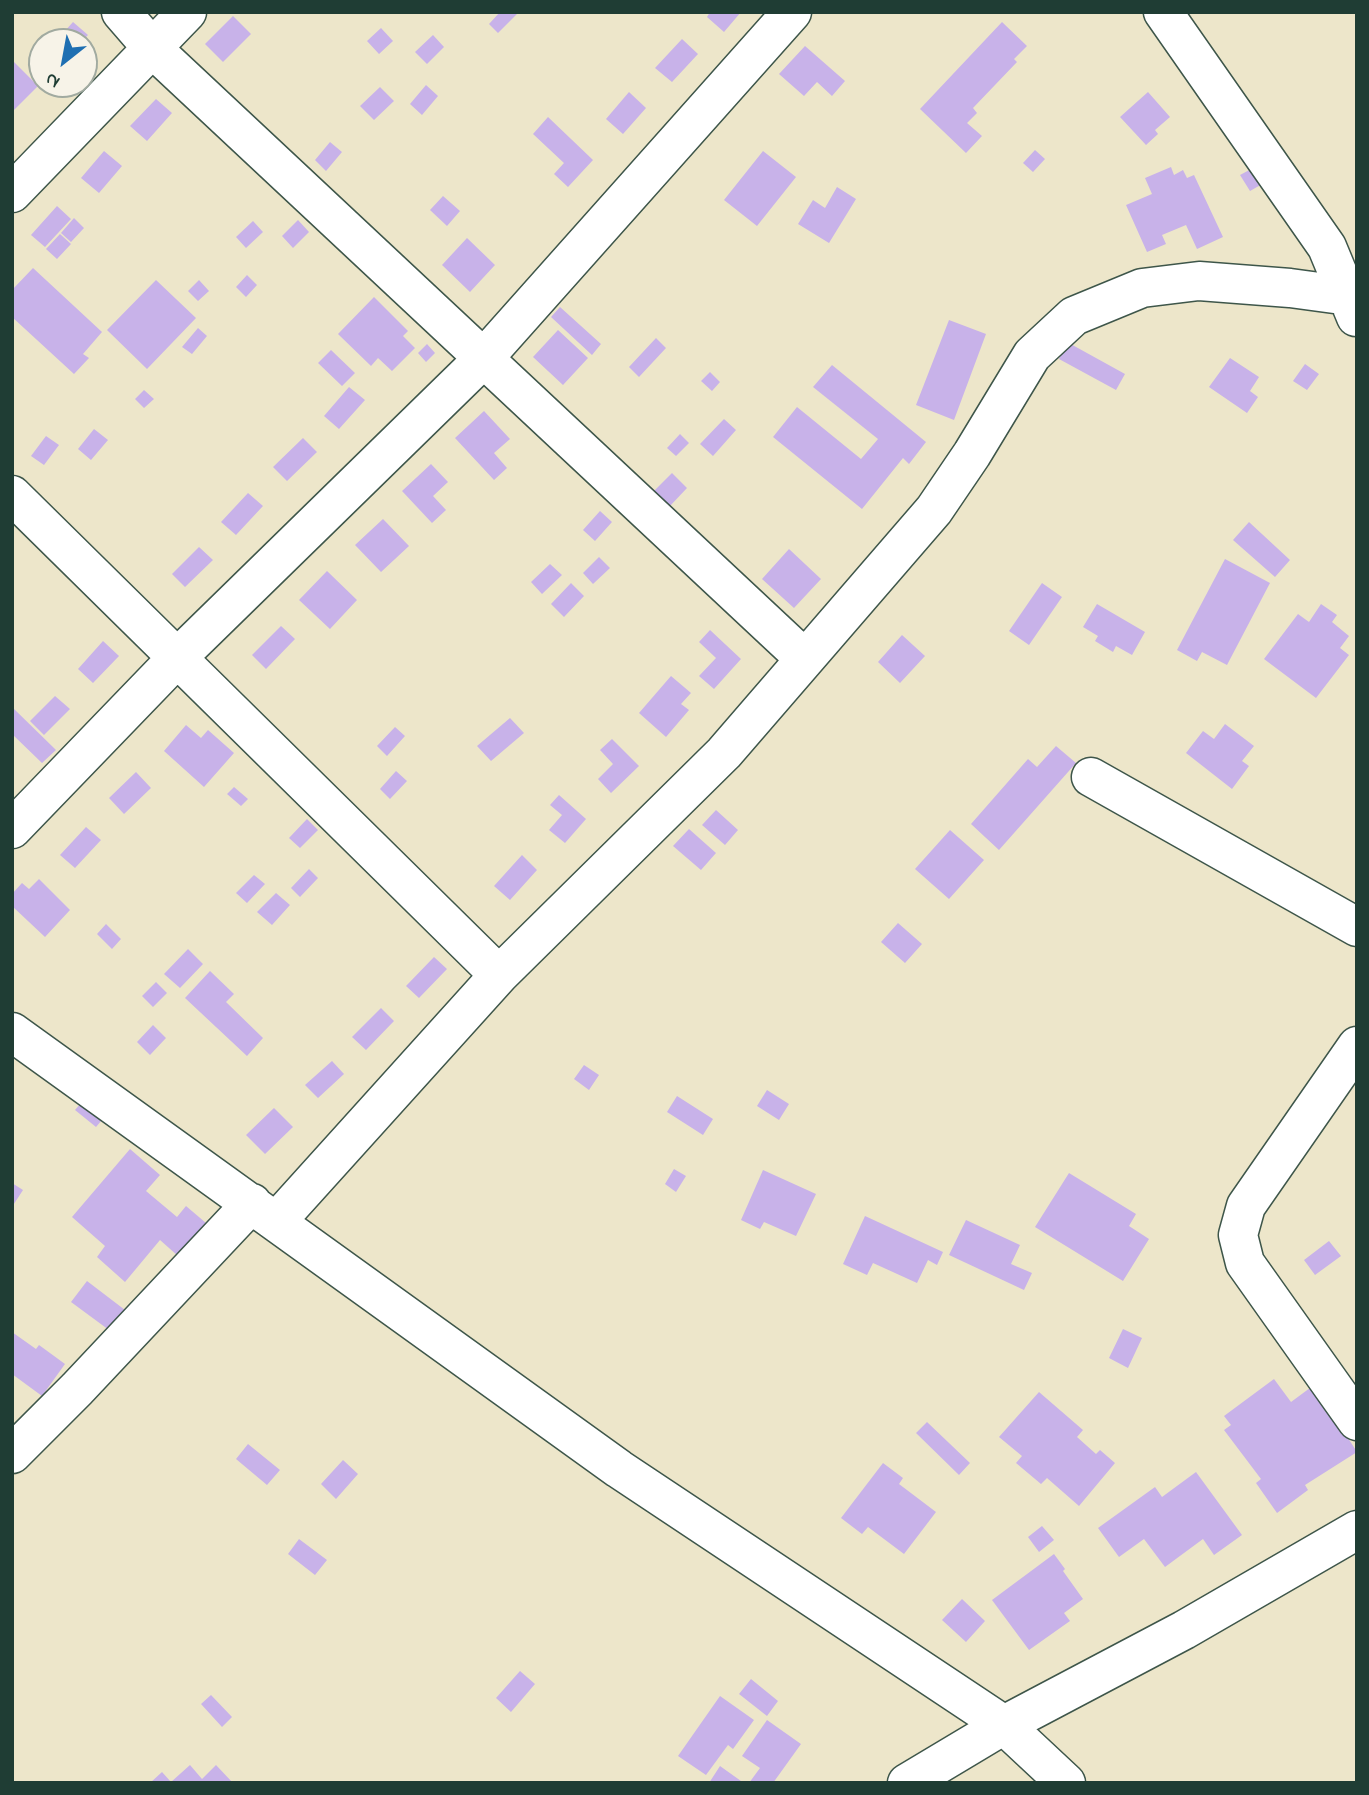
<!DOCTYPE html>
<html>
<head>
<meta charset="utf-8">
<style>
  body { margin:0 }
  #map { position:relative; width:1369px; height:1795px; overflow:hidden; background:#ede6ca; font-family:"Indie Flower",sans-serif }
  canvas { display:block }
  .frame { position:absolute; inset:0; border:14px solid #1f3d34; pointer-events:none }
  .north { position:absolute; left:28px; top:28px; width:70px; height:70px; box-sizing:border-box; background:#f7f3e8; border:2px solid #a1aaa0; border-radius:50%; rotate:211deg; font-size:19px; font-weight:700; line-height:28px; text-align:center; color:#1f3d34 }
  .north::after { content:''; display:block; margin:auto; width:24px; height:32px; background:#1f6fb2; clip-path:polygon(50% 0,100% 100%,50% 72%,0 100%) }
</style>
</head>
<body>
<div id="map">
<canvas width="1369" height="1795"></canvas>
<div class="frame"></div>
<div class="north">N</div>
</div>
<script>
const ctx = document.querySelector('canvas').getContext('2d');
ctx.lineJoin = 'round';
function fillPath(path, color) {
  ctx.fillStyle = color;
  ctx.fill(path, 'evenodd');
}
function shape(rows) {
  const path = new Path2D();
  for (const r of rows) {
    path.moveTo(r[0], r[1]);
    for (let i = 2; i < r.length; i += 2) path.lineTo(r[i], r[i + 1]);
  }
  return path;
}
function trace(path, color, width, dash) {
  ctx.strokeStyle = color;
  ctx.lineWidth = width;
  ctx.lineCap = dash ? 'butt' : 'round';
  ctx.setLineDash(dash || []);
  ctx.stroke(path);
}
fillPath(shape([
  [500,12,517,14,498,33,489,24],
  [710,12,741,12,724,32,707,17],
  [233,16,251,34,223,62,205,44],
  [73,22,88,35,81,42,55,42],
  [1002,22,1027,46,1014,59,1017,62,973,108,977,113,967,123,982,136,966,153,920,109],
  [381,28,393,41,379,54,367,41],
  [433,35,444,47,427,64,415,52],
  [682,39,698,54,672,82,655,68],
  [805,46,845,81,832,96,817,82,804,96,779,74],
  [12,60,38,86,12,112],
  [426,85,438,96,422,115,410,104],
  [380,87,394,101,374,120,360,106],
  [629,92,646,108,623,134,606,119],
  [1148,92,1170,117,1155,130,1158,134,1146,145,1120,117],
  [156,99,172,113,147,141,130,126],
  [548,117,593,160,568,187,554,174,564,163,533,134],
  [330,142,342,152,326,171,315,160],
  [1035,150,1045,159,1033,172,1023,163],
  [104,151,122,166,99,193,81,178],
  [763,151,796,177,757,226,724,200],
  [1171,167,1174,175,1183,170,1187,178,1194,175,1223,237,1197,249,1186,225,1162,235,1166,244,1147,252,1126,205,1152,194,1145,178],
  [1255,167,1264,183,1250,191,1240,175],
  [837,187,856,199,829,243,798,224,813,200,825,208],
  [443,196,460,211,447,226,430,210],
  [57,206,71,219,45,247,31,235],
  [74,218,84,228,71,242,61,233],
  [298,220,309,232,293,248,282,236],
  [253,221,263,232,246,248,236,237],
  [60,234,71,244,57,259,46,249],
  [467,238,495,265,470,292,442,265],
  [33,268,102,332,83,354,89,358,74,374,12,317,12,290],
  [247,275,257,285,246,297,236,287],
  [156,280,196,318,147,369,107,330],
  [199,280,209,291,198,301,188,291],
  [374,297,408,331,403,336,415,348,392,371,378,358,371,366,338,334],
  [560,307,601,344,592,355,551,317],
  [949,320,986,334,954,420,916,405],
  [198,328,207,336,192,354,182,347],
  [558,330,588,358,563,385,533,357],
  [656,338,666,348,639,377,629,367],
  [1067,342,1125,374,1116,390,1059,359],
  [427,344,435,353,426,362,418,353],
  [331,350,355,373,342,386,318,363],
  [1230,358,1259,377,1250,391,1258,397,1247,413,1209,387],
  [1305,364,1319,374,1307,390,1293,381],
  [832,365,926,442,909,464,903,458,862,509,773,437,797,407,861,459,878,439,813,387],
  [710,372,720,382,712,391,701,381],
  [349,387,365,400,339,429,324,416],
  [144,390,154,399,144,408,135,399],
  [484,411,510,439,494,453,507,468,494,480,455,438],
  [724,419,736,430,713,456,700,444],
  [94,429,108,440,91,460,78,449],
  [680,434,689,443,676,456,667,448],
  [46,436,59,445,44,465,31,456],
  [303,438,317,452,287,481,273,467],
  [431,464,448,482,433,496,446,510,432,523,402,491],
  [672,473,687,488,670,506,654,491],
  [248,493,263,506,236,535,221,522],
  [600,511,612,522,595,541,583,530],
  [383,519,409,546,381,572,355,545],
  [1249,522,1290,560,1275,577,1233,540],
  [199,547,213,560,185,587,172,574],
  [789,549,821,579,794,608,762,579],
  [599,557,610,568,593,584,583,573],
  [1225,559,1270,583,1227,665,1202,652,1197,661,1177,650],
  [550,564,562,575,542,594,531,582],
  [327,571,357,600,330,629,299,600],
  [571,583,584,596,564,617,551,604],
  [1042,583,1062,597,1029,645,1009,631],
  [1097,604,1145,632,1132,655,1116,646,1113,652,1095,641,1098,636,1083,627],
  [1321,604,1337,615,1332,622,1349,636,1340,648,1349,655,1316,698,1264,659,1298,614,1309,622],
  [281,626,295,639,266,669,252,655],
  [710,630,741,659,714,689,699,676,716,658,699,642],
  [902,635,925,656,900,683,878,662],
  [103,641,119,656,93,683,78,669],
  [671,676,691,693,681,704,689,710,666,737,639,713],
  [55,696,70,709,44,735,30,721],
  [12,707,56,750,42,763,12,734],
  [510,718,524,733,491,761,477,746],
  [1225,724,1254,746,1242,761,1249,766,1232,789,1186,753,1203,731,1214,739],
  [186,725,201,738,208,730,234,753,204,787,164,751],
  [395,727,405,736,387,756,377,746],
  [612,739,639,766,611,793,598,779,613,764,600,750],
  [1056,746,1076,763,999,850,971,824,1028,759,1037,767],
  [396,771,407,781,390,799,380,789],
  [136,772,151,788,124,814,109,798],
  [234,787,248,799,241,806,227,794],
  [559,795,586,819,565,843,549,830,562,815,550,805],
  [716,810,738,830,725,845,702,825],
  [307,819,318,830,300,848,289,838],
  [86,827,101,840,75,868,60,855],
  [689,829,716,853,701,870,673,846],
  [950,830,984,860,949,899,915,869],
  [522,855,537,870,510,900,494,886],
  [309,869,318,878,300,897,291,888],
  [254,875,265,884,247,903,236,893],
  [39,879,70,910,45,937,12,906,12,894,22,883,29,889],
  [276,893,290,905,272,925,257,912],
  [898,923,922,944,905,963,881,942],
  [106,924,121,939,112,949,97,934],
  [188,949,203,964,180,988,164,974],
  [434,957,447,969,419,998,406,986],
  [210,971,234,994,226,1002,263,1038,247,1056,185,998],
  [156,982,167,993,153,1007,142,996],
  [381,1008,394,1021,366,1050,352,1037],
  [153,1025,166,1038,150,1055,137,1042],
  [332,1061,344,1074,318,1098,305,1085],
  [584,1065,599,1075,589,1090,574,1079],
  [767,1090,789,1104,779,1120,757,1106],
  [87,1096,107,1114,96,1127,75,1110],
  [677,1096,713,1119,703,1135,667,1112],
  [274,1108,293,1127,265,1154,246,1135],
  [130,1149,160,1175,146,1191,177,1217,186,1206,206,1223,178,1256,160,1240,125,1282,97,1257,105,1246,72,1217],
  [674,1169,686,1176,676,1192,665,1184],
  [763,1170,816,1194,796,1236,764,1222,760,1229,741,1220],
  [1069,1173,1136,1214,1129,1226,1149,1239,1123,1281,1035,1227],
  [12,1183,23,1190,12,1207],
  [865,1216,943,1252,937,1265,928,1260,917,1283,873,1263,867,1275,843,1264],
  [966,1220,1020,1245,1011,1264,1032,1273,1024,1290,949,1255],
  [1329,1241,1341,1256,1315,1275,1304,1260],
  [87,1281,125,1310,109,1330,71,1302],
  [1123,1329,1142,1338,1128,1368,1109,1358],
  [12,1332,36,1349,39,1345,65,1364,42,1396,12,1374],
  [1274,1379,1291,1402,1314,1385,1357,1452,1305,1485,1308,1490,1277,1513,1256,1483,1261,1479,1224,1430,1231,1425,1224,1416],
  [1039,1392,1083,1430,1077,1437,1096,1454,1100,1450,1115,1463,1079,1506,1047,1478,1041,1484,1016,1463,1022,1456,999,1437],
  [927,1422,970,1463,959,1475,916,1433],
  [248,1444,280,1470,267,1485,236,1459],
  [343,1460,358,1474,336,1499,321,1484],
  [883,1463,903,1478,899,1484,936,1512,904,1554,868,1527,862,1534,841,1518],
  [1196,1472,1242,1535,1214,1555,1203,1539,1165,1567,1144,1539,1119,1557,1098,1528,1155,1487,1162,1497],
  [1042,1526,1054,1540,1039,1552,1028,1537],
  [299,1539,327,1560,315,1575,288,1554],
  [1054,1554,1065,1569,1063,1571,1083,1599,1064,1613,1070,1621,1029,1650,992,1600],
  [962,1599,985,1621,966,1642,942,1620],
  [520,1671,535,1684,511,1712,496,1698],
  [751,1679,778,1701,767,1716,739,1694],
  [211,1695,232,1717,222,1727,201,1704],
  [720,1696,754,1720,733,1749,728,1745,706,1775,678,1756],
  [767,1720,801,1744,773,1783,749,1783,760,1768,742,1756],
  [190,1765,202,1779,216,1765,233,1783,150,1783,162,1772,171,1782],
  [720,1766,741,1781,740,1783,709,1783]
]), '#c8b2e9');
const minor = shape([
  [121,12,153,49,805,659],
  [1163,12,1327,247,1356,317],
  [12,193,187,12],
  [12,495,499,975],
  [1091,777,1357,927],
  [12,829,178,657,483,359,792,12],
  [12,1032,619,1469,1004,1725,1066,1783],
  [1357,1046,1246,1206,1238,1235,1245,1263,1357,1421],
  [276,1222,499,975,724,753,934,510,972,454,1032,355,1074,316,1142,288,1199,281,1290,288,1349,296],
  [12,1454,77,1389,252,1203],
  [907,1783,1004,1725,1184,1630,1357,1530]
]);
trace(minor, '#3e564a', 41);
trace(minor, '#fff', 38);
</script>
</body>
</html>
